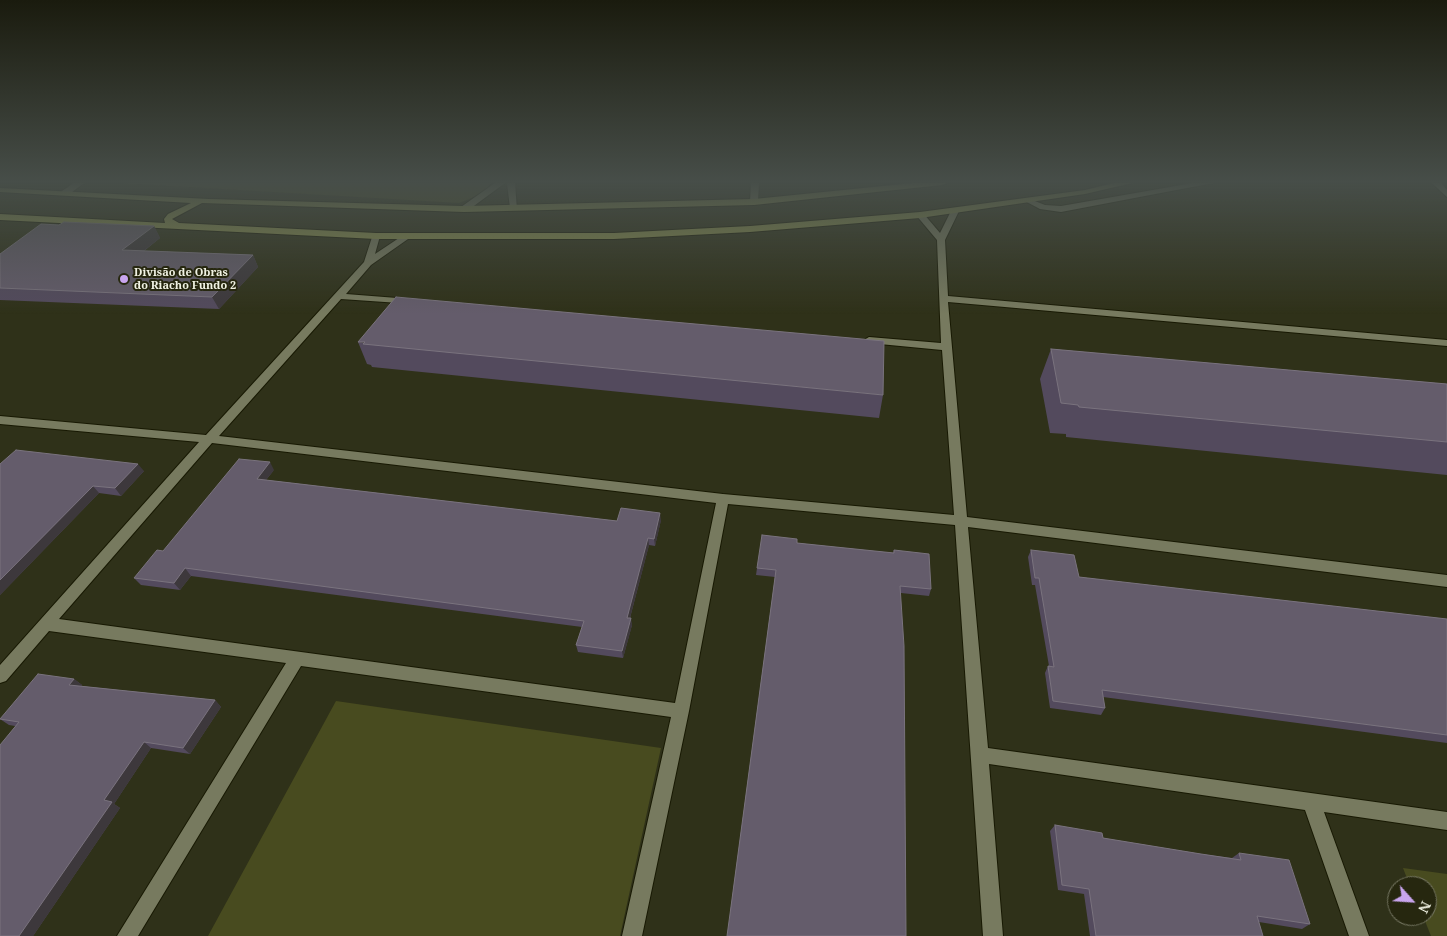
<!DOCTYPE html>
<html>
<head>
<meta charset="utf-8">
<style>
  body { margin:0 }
  #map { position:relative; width:1447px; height:936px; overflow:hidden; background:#2f3119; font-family:"Noto Serif",serif }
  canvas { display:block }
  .north { position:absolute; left:1387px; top:876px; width:50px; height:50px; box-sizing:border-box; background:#26270f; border:1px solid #777864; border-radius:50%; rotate:116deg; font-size:14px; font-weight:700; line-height:20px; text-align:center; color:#f0f2e3 }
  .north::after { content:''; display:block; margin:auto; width:18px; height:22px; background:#c9a5ee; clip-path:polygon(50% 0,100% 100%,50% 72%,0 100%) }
</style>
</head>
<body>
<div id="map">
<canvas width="1447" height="936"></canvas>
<div class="north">N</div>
</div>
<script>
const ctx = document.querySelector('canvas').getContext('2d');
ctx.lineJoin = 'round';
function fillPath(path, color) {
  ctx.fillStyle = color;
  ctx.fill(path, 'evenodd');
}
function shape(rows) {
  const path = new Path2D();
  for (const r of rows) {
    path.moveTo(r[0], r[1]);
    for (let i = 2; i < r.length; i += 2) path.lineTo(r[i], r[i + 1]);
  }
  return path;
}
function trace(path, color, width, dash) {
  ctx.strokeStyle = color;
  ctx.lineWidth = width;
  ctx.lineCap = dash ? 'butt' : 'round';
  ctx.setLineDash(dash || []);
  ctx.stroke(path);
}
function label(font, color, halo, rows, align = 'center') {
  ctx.font = font + ' "Noto Serif",serif';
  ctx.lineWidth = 4;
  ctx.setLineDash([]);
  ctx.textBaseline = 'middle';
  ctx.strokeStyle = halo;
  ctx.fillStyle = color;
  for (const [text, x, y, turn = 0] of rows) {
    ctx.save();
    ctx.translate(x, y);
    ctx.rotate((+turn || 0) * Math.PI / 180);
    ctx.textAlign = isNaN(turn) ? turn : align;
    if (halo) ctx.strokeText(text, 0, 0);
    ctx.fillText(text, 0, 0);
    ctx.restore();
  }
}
fillPath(shape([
  [120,183,491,183,484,193,459,203],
  [336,701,661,748,620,936,208,936],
  [1403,868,1447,874,1447,936,1431,936,1423,916,1427,916,1427,886,1410,886]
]), '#484b1f');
const service = shape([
  [751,183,759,183,758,202,754,205,750,202,751,183],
  [1193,183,1213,183,1061,212,1040,209,1023,200,1027,198,1045,205,1061,206,1193,183]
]);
const minor = shape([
  [74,183,84,183,68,195,62,195,62,191,74,183],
  [495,183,505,183,467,211,461,211,461,207,495,183],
  [507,183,515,183,517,210,510,208,507,183],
  [1432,183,1441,183,1447,190,1447,197,1432,183],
  [955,208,959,211,945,240,948,296,1447,340,1447,346,948,302,967,517,1447,575,1447,587,968,527,988,748,1447,812,1447,830,1324,812,1369,936,1349,936,1305,810,989,764,1003,936,983,936,955,525,728,504,689,711,642,936,622,936,671,717,301,666,138,936,117,936,286,663,49,631,6,681,0,683,0,665,199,442,0,424,0,416,206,435,364,262,373,234,376,233,380,236,375,254,405,234,409,237,408,239,371,265,346,294,410,299,414,300,414,304,341,299,219,436,723,494,954,515,942,350,869,343,864,340,869,337,941,343,937,240,916,215,923,213,940,233,951,211,955,208],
  [212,443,716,503,675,703,59,619,212,443]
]);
const secondary = shape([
  [913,183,946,183,942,185,754,205,464,212,202,203,172,219,179,223,376,233,614,233,750,226,920,212,1085,190,1114,183,1132,183,1085,194,920,218,750,232,614,239,376,239,0,220,0,214,165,223,164,219,168,214,191,203,0,192,0,188,209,199,464,206,754,199,913,183]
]);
trace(service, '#181903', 2);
trace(minor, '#181903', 2);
trace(secondary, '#181903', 2);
fillPath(service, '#777a5f');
fillPath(minor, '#777a5f');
fillPath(secondary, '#8b904e');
fillPath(shape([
  [59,225,154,226,160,238,144,251,253,255,258,267,219,309,0,300,0,254],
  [358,342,883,395,879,418,372,367,371,365,367,364],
  [1051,349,1447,384,1447,475,1066,437,1066,434,1050,433,1040,379],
  [0,464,144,471,121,496,99,493,0,595],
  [274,470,266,480,617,521,661,520,655,546,649,545,630,618,632,625,623,658,578,652,576,645,582,627,191,576,180,590,141,585,134,578,163,551],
  [797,543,893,553,894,550,931,589,929,596,901,593,730,914,775,577,756,575,757,568],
  [1031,550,1079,577,1447,619,1447,743,1103,697,1105,708,1101,715,1050,708,1045,673,1048,666,1049,666,1035,585,1032,585,1028,557],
  [74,679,82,685,81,686,215,700,221,707,190,754,151,748,114,804,120,808,33,936,15,726,9,725,0,719],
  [1055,825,1103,838,1201,854,1232,858,1239,853,1310,924,1302,929,1259,922,1263,936,1090,936,1084,894,1058,890,1050,831]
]), '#534a5d');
fillPath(shape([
  [154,226,160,238,129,262,122,250],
  [253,255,258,267,219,309,212,297],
  [270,462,274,470,261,486,257,479],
  [138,464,144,471,121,496,115,488],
  [93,486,99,493,0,595,0,580],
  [660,513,661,520,655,546,654,539],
  [648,538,649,545,628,625,627,618],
  [185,568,191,576,180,590,174,583],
  [631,618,632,625,623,658,622,651],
  [74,679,82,685,77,691,69,685],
  [215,700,221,707,190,754,183,748],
  [144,742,151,748,114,804,120,808,33,936,19,936,104,800]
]), '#3d383c');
const building = shape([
  [64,222,154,226,122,250,253,255,212,297,0,288,0,254,41,224,59,225,64,222],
  [396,297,884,341,883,395,363,344,365,342,358,342,396,297],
  [1051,349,1447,384,1447,442,1079,407,1078,405,1061,403,1051,349],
  [16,450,138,464,115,488,93,486,0,580,0,464,16,450],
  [239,459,270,462,257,479,617,521,621,508,660,513,654,539,648,538,627,618,631,618,622,651,576,645,584,621,185,568,174,583,134,578,157,550,163,551,239,459],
  [762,535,797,539,797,543,894,553,894,550,929,554,931,589,900,586,904,646,906,936,727,936,730,914,776,570,757,568,762,535],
  [1031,550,1074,555,1079,577,1447,619,1447,735,1102,690,1105,708,1053,701,1048,666,1054,667,1039,578,1035,578,1031,550],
  [38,674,74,679,69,685,215,700,183,748,144,742,104,800,112,802,19,936,0,936,0,745,19,722,0,719,38,674],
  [1055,825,1102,833,1103,838,1201,854,1241,860,1239,853,1289,860,1310,924,1257,916,1263,936,1096,936,1089,889,1062,885,1055,825]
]);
fillPath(building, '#645c6b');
trace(building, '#7a737e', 1);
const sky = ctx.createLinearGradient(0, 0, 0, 314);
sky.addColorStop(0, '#1a1b0e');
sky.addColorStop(0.58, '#474e49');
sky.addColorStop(1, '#474e4900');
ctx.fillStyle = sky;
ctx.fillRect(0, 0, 1447, 314);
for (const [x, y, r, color] of [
  [124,279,5,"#c9a5ee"]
]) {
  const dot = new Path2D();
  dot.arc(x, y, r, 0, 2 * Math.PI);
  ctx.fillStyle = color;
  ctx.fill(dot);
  trace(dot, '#26270f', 2);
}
label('bold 11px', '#f0f2e3', '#26270f', [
  ["Divisão de Obras",134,273],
  ["do Riacho Fundo 2",134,286]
], 'left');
</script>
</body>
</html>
